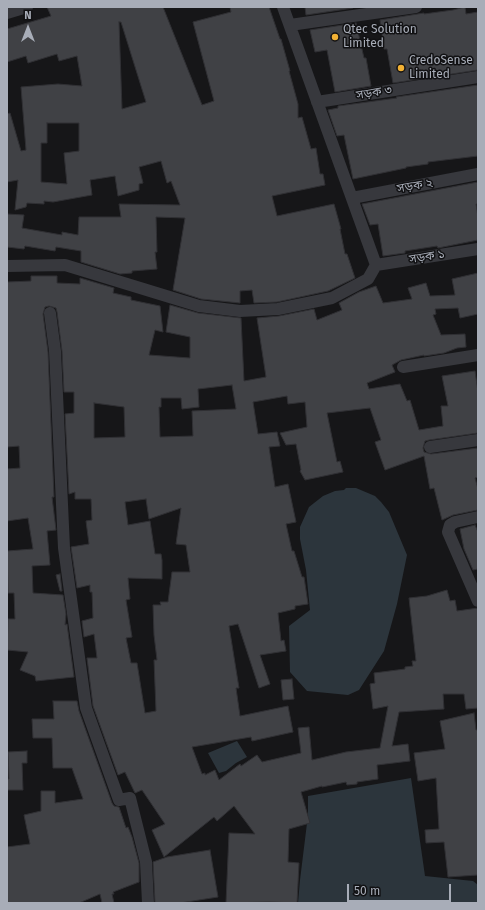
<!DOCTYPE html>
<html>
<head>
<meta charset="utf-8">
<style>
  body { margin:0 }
  #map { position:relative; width:485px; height:910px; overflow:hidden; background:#161618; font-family:"Fira Sans",sans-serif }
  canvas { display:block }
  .frame { position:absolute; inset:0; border:8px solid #a8adb8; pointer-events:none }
  .north { position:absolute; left:8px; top:8px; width:40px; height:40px; -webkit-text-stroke:3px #111113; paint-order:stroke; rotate:0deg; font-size:11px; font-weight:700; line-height:16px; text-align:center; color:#a8adb8 }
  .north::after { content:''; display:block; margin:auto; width:14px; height:18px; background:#a8adb8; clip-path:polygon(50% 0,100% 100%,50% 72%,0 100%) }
  .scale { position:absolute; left:347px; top:884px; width:104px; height:18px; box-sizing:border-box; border:2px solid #a8adb8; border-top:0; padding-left:5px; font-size:12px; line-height:14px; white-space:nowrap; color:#a8adb8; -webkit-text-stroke:3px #111113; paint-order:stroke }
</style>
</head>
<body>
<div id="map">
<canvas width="485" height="910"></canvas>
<div class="frame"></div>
<div class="north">N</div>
<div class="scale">50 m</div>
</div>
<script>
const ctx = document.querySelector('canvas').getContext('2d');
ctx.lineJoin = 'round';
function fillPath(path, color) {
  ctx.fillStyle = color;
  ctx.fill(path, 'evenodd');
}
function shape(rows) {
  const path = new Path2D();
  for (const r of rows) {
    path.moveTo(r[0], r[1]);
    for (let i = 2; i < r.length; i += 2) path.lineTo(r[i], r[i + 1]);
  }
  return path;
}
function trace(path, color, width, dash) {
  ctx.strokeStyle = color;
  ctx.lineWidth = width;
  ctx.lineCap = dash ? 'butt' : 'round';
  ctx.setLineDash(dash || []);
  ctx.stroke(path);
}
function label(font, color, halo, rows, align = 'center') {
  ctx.font = font + ' "Fira Sans","Noto Sans Bengali",sans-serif';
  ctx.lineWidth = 3;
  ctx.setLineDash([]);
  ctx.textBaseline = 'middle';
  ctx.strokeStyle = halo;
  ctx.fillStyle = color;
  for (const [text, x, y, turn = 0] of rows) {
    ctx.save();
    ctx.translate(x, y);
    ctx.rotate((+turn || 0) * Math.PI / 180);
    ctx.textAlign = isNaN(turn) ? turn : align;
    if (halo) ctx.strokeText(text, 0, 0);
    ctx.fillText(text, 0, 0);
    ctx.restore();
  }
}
fillPath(shape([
  [346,488,356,488,375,496,381,502,389,512,407,555,397,604,384,651,359,690,348,695,307,691,290,672,289,626,310,610,306,570,300,539,300,527,309,507,323,496,335,491,344,490],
  [237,741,247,757,236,763,226,771,219,773,208,753],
  [411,778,425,876,473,881,478,885,478,903,298,903,300,880,308,815,308,796]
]), '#2c353c');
const building = shape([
  [47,7,163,7,202,105,214,101,193,22,231,12,230,7,269,7,280,39,281,39,290,71,289,71,298,104,298,118,302,117,311,149,316,148,320,174,323,174,325,185,272,196,277,216,334,204,341,229,340,229,345,254,347,254,355,278,328,291,277,302,254,303,252,290,240,291,240,303,201,299,173,290,185,218,156,217,157,252,155,252,157,269,132,271,132,273,120,274,81,262,81,251,56,247,55,251,25,246,24,249,7,247,7,214,24,215,22,228,62,235,62,232,78,235,79,217,121,217,119,204,180,205,171,181,167,183,161,161,139,167,143,183,139,184,139,190,118,196,115,176,90,180,92,195,53,202,44,201,44,204,27,203,26,207,15,210,18,180,7,182,7,114,10,113,21,151,26,150,21,87,58,84,82,86,77,56,59,61,57,54,28,63,26,56,7,62,7,29,51,16,47,7],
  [119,22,121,22,146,102,122,109,119,22],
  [47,123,79,123,79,151,64,153,67,184,41,182,41,143,47,143,47,123],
  [305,7,353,7,353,8,306,15,305,7],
  [465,7,466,14,478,12,478,70,393,83,387,49,384,49,380,20,424,13,424,14,453,10,465,7],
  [356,23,364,58,366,58,371,86,335,92,327,50,315,52,310,30,356,23],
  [478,85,478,156,428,162,428,164,406,167,406,168,353,179,344,135,337,136,328,110,338,108,338,106,397,98,396,97,478,85],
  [478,182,478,204,476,204,478,217,478,240,438,248,437,246,405,251,405,253,383,256,378,224,370,225,362,204,478,182],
  [478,273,478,314,460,318,458,308,435,309,436,314,433,315,441,335,465,334,466,347,457,348,444,353,424,356,424,355,401,360,392,365,395,372,367,383,369,389,400,384,407,401,410,400,419,430,443,426,441,406,448,406,442,376,475,371,478,392,478,433,429,440,425,441,423,448,424,452,431,454,478,448,478,477,475,478,478,489,478,510,453,515,442,520,434,488,430,489,424,456,385,470,375,442,381,440,370,408,327,413,337,462,340,461,343,472,305,480,300,471,301,470,296,444,286,445,280,433,307,427,305,402,288,404,287,396,253,402,258,434,277,432,280,446,269,447,275,487,288,484,296,522,286,524,292,551,294,551,302,577,304,577,308,604,295,606,295,609,278,613,281,641,284,640,286,651,260,655,270,684,259,688,238,624,229,626,239,688,236,688,240,716,288,706,293,732,252,741,251,737,192,747,202,774,205,773,205,775,215,770,219,780,240,764,241,766,257,755,262,762,301,753,298,728,309,727,312,760,346,752,380,748,388,706,373,709,370,684,375,683,374,673,405,669,405,667,413,666,412,661,416,661,409,598,427,596,447,590,450,601,455,600,457,611,478,608,478,708,466,709,464,694,443,694,444,709,399,712,392,746,408,744,410,761,377,765,378,779,357,782,357,784,347,785,346,782,322,787,322,786,301,792,310,823,289,829,288,862,299,863,297,903,269,902,226,903,229,833,255,834,234,806,217,821,214,817,164,857,152,830,165,824,142,790,135,793,125,772,118,775,93,706,87,658,97,658,94,634,84,637,82,621,93,618,92,592,90,592,90,585,77,588,71,547,89,544,86,521,92,520,91,499,75,499,75,492,69,494,65,414,74,413,74,392,64,392,62,351,57,312,56,308,49,306,45,307,43,314,48,352,54,497,52,497,56,530,47,531,50,565,32,566,33,593,63,595,66,614,65,625,67,624,74,677,36,681,35,676,20,670,28,652,7,650,8,619,15,619,14,593,8,593,7,551,33,549,28,518,7,521,7,469,20,468,19,446,7,447,7,282,31,281,31,276,57,276,57,283,80,284,80,278,114,288,113,293,131,297,131,300,160,306,163,332,155,330,149,355,190,358,190,337,166,332,170,305,198,313,241,318,244,381,266,377,257,318,279,316,314,309,317,320,342,310,339,303,359,292,376,286,383,303,412,299,408,288,426,283,430,296,455,295,452,279,478,273],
  [232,385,236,409,192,411,193,436,160,437,159,407,161,407,161,398,181,398,182,409,199,407,198,389,232,385],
  [94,403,124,407,125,437,94,438,94,403],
  [146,499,149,519,181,508,176,544,186,545,190,572,172,572,168,602,160,602,161,605,153,605,154,635,157,660,154,660,156,711,145,713,137,663,131,663,126,638,132,637,126,600,130,599,128,578,162,579,162,560,161,554,155,554,150,521,128,525,125,502,146,499],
  [475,525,478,532,478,569,473,570,464,549,460,529,475,525],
  [60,574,62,591,60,591,56,575,60,574],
  [292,679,294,699,283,700,281,680,292,679],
  [53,701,77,701,79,711,112,803,114,806,119,807,126,828,128,827,132,837,139,863,139,882,113,892,114,894,112,894,114,903,102,903,100,894,79,903,7,903,7,847,30,844,24,815,41,811,41,791,55,791,55,803,83,799,72,768,53,768,52,738,33,738,32,719,54,719,53,701],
  [474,713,476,730,478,730,478,875,448,877,444,842,426,843,425,830,439,829,436,778,418,781,414,753,445,749,440,721,474,713],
  [27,751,27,763,22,763,23,790,7,790,7,779,9,779,8,752,27,751],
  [210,850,218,897,180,903,155,903,153,862,167,857,210,850]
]);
fillPath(building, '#404145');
trace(building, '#303034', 1);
trace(shape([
  [283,7,376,265],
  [7,13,27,7],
  [290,25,416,7],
  [317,102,478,77],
  [352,198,478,174],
  [376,265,478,249],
  [7,266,65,265,199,306,240,311,278,309,332,298,368,279,376,265],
  [50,313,55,351,64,548,86,708,119,800,130,798,146,862,148,903],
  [403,367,478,355],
  [430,447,478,440],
  [478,517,455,522,450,525,448,532,478,601]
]), '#37383d', 12);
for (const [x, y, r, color] of [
  [335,37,4,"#f2b134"],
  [401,68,4,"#f2b134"]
]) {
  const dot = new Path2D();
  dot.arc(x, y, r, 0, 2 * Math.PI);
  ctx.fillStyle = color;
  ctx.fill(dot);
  trace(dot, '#111113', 1.5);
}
label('12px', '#a8adb8', '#111113', [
  ["Qtec Solution",343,30],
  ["Limited",343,44],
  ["CredoSense",409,61],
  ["Limited",409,75]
], 'left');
label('12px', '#a8adb8', '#111113', [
  ["সড়ক ৩",374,93,-9],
  ["সড়ক ২",415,186,-10],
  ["সড়ক ১",427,257,-9]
]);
</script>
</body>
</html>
